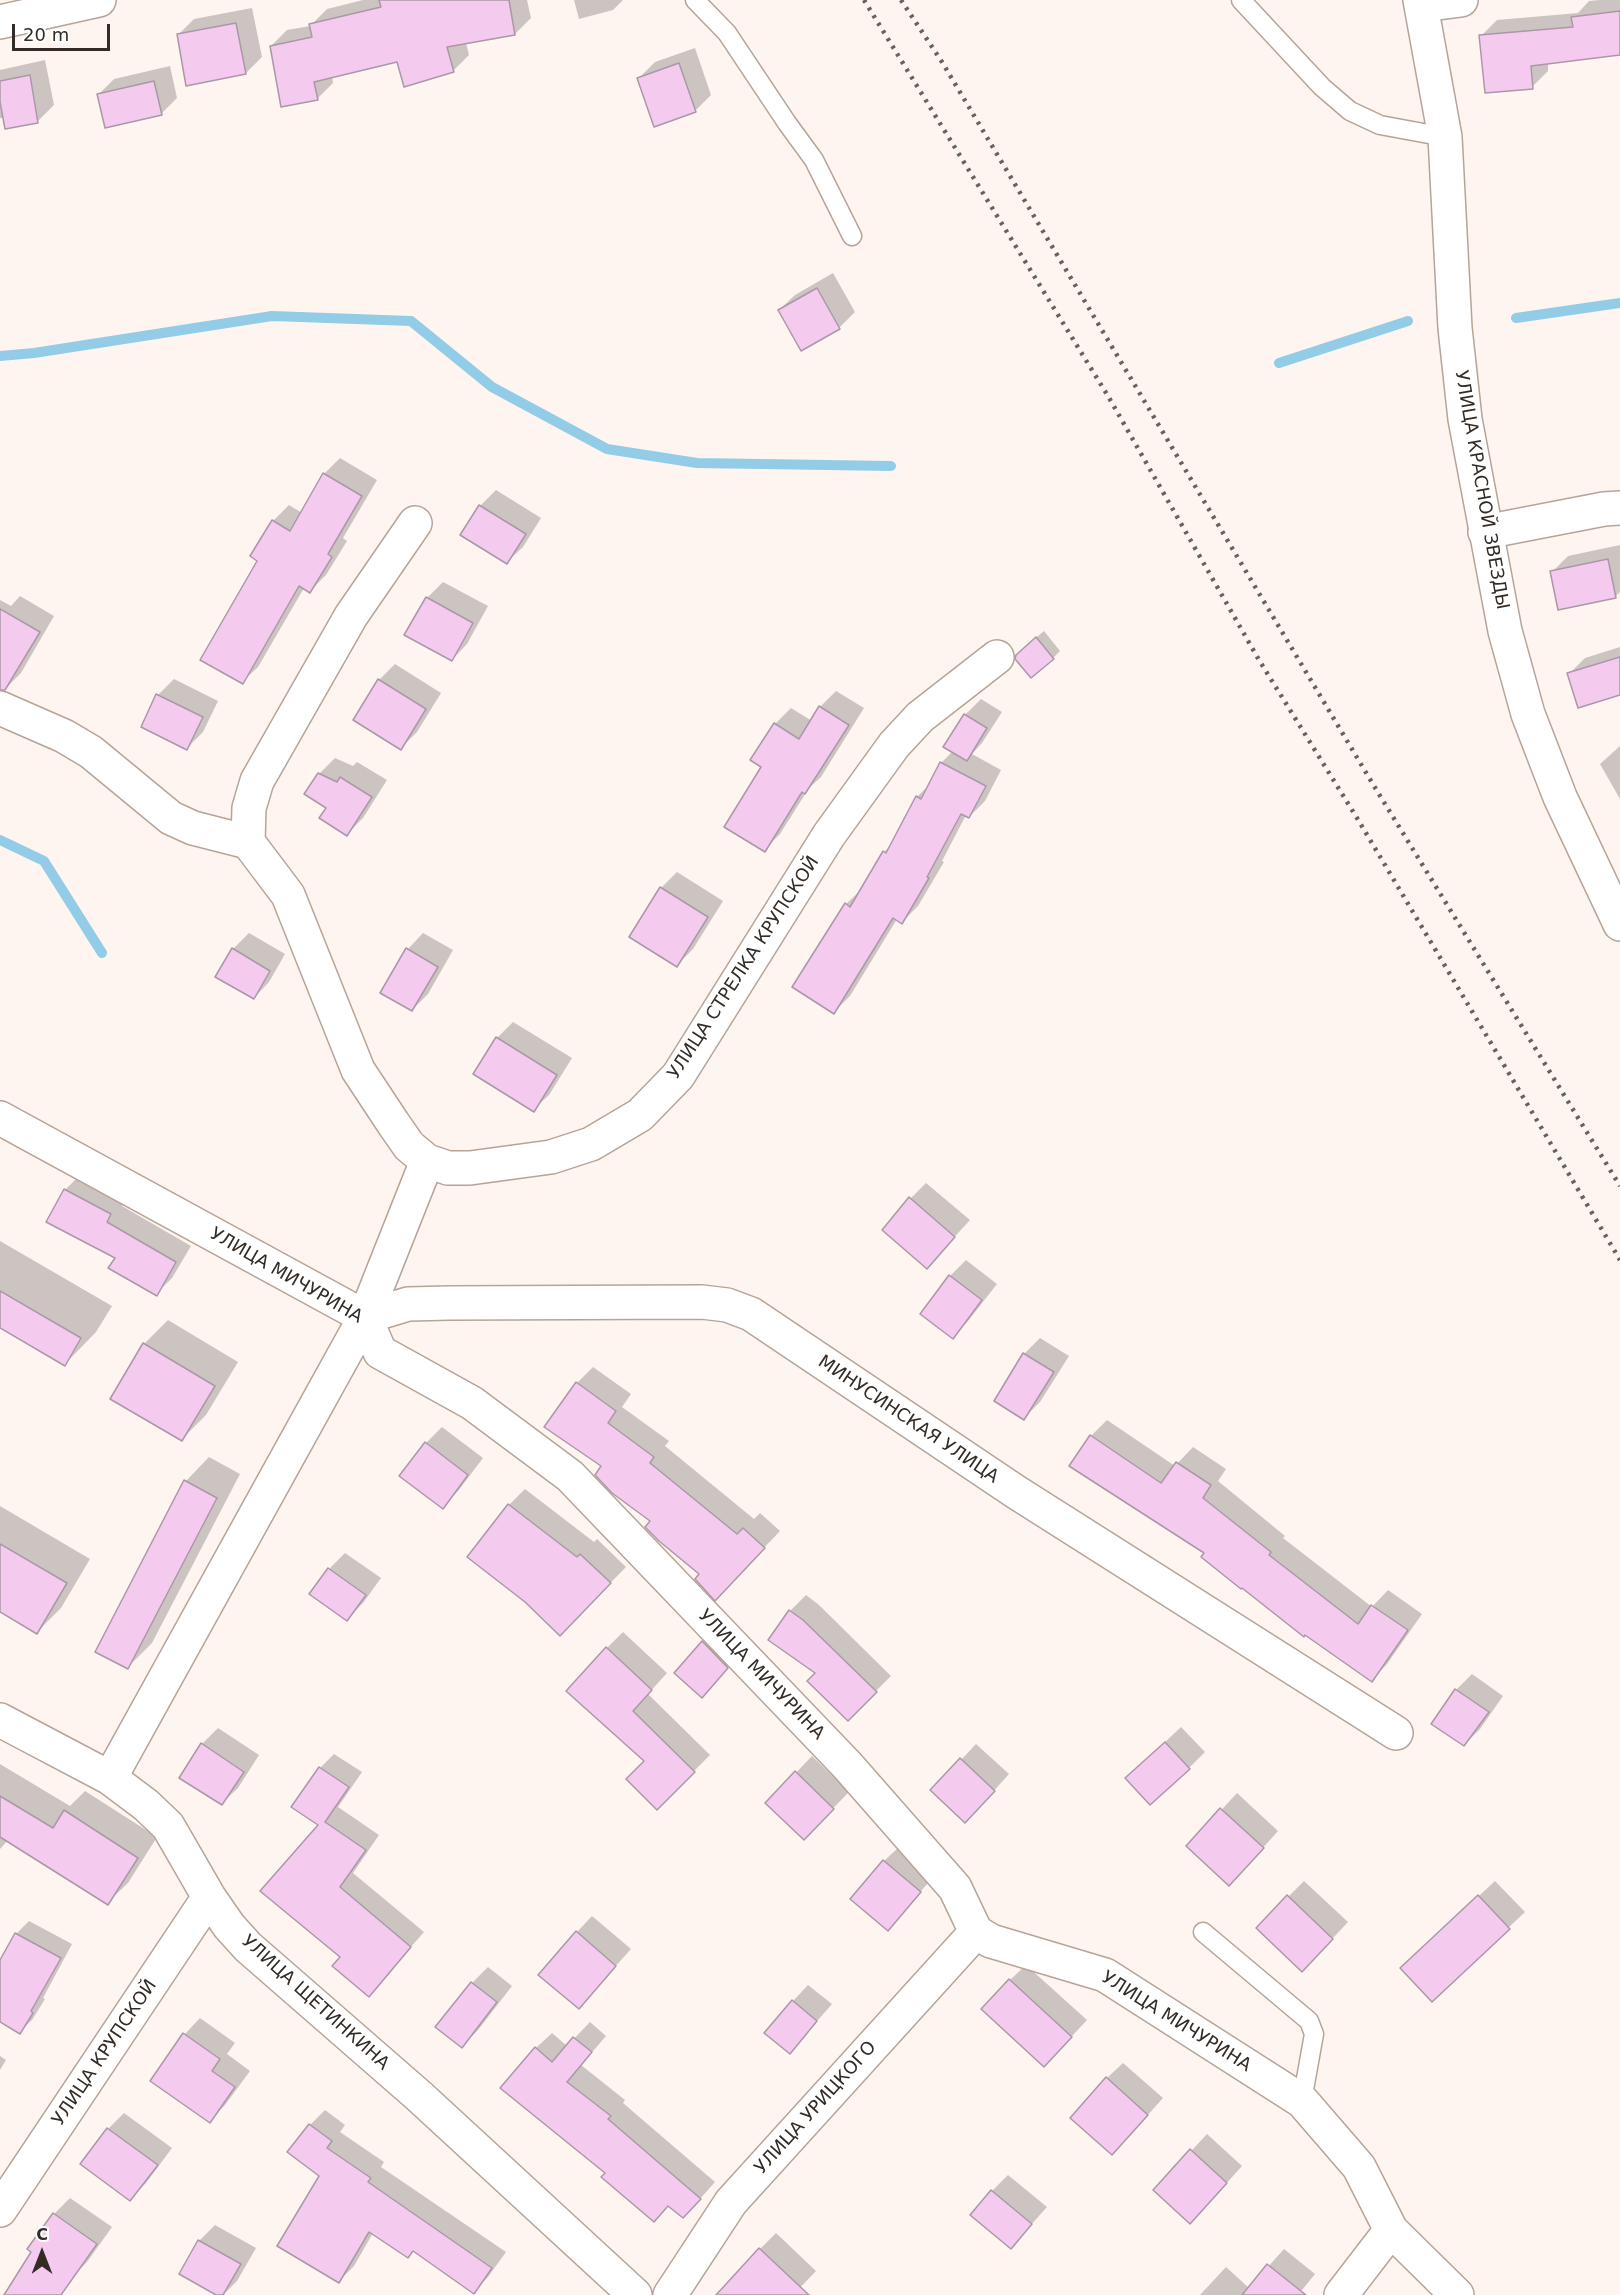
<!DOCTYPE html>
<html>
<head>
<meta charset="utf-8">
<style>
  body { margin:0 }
  #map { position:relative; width:1620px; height:2295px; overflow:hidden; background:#fef5f0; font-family:"DejaVu Sans",sans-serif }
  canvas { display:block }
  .north { position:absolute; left:12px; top:2223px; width:60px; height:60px; -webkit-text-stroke:4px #fff; paint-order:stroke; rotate:0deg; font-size:16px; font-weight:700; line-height:24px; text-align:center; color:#322b26 }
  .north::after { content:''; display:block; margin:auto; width:21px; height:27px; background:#322b26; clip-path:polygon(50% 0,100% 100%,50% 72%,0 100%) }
  .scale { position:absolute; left:12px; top:24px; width:98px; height:27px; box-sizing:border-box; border:3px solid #322b26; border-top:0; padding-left:8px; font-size:18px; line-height:21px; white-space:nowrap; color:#322b26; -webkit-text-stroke:4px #fff; paint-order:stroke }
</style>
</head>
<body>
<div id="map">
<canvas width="1620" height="2295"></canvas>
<div class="north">С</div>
<div class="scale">20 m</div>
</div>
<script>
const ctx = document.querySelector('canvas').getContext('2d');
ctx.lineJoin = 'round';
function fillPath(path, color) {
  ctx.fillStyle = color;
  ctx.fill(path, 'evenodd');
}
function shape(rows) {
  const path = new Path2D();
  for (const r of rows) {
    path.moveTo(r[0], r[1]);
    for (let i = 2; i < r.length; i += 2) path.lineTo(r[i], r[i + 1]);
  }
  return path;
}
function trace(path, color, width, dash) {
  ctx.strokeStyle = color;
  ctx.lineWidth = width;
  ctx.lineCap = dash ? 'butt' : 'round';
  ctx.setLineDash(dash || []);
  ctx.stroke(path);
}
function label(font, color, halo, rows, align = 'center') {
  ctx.font = font + ' "DejaVu Sans",sans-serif';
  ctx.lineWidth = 5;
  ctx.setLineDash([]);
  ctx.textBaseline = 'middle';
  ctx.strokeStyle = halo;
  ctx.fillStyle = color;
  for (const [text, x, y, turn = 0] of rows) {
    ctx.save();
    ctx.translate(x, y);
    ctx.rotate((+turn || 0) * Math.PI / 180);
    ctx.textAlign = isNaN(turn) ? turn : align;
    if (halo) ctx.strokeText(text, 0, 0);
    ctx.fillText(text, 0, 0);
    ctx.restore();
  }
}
fillPath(shape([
  [363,0,527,0,531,18,515,34,466,43,469,55,453,71,398,60,332,76,333,83,317,99,271,46,287,30,310,26,327,9],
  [574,0,623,0,613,10,579,19],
  [1600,0,1620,0,1620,54,1548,63,1548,71,1532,87,1481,36,1497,20,1578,13,1589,1],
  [252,8,262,57,246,73,178,35,194,19],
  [695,48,711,95,695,111,639,78,655,62],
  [45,60,54,105,38,121,0,118,0,70],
  [170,66,177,98,161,114,98,95,114,79],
  [833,273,855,312,839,328,779,310,795,295],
  [340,458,377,480,343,538,347,541,326,575,310,591,304,588,258,667,242,682,259,560,273,521,289,505,302,513,324,474],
  [496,490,541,518,523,547,507,562,480,506],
  [1620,545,1620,592,1615,597,1552,572,1568,556],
  [443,582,488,606,467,644,452,660,427,598],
  [20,596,54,616,21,673,5,689,0,688,0,600,11,606],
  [1044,631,1060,651,1053,658,1025,647],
  [1620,647,1620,693,1569,674,1585,658],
  [395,664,441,693,417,732,401,748,379,680],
  [174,679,218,701,203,732,187,748,158,695],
  [836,691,864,708,821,777,809,788,780,834,764,850,775,724,791,708,812,721,820,707],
  [981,699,1002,712,982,743,972,754,1001,770,985,801,969,817,966,815,942,861,944,862,918,906,902,922,897,919,850,996,834,1012,846,904,863,888,884,852,893,843,917,797,931,783,941,763,953,751,965,715],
  [1620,746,1620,799,1600,764],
  [335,758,353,766,357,762,387,780,363,818,347,834,328,807,319,774],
  [677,872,723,901,693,949,677,965,661,888],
  [249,933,285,954,269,982,254,998,233,949],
  [423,933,453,950,428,994,412,1010,408,949],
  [513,1022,572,1058,549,1095,533,1110,475,1074,498,1037],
  [81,1174,126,1198,122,1206,191,1246,172,1278,156,1294,117,1257,48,1221,65,1190],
  [926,1183,970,1220,927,1267,911,1198],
  [0,1241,112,1306,96,1332,65,1364,0,1326],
  [966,1260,997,1284,968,1321,952,1337,950,1276],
  [168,1320,238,1362,206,1415,182,1439,144,1344],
  [1040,1338,1069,1356,1040,1402,1024,1418,1024,1354],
  [593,1367,631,1394,622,1407,669,1441,665,1446,754,1519,760,1513,780,1531,731,1583,702,1574,603,1466,577,1383],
  [1107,1420,1175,1466,1193,1447,1226,1469,1218,1481,1285,1536,1283,1538,1372,1607,1388,1590,1422,1614,1387,1664,1372,1680,1207,1553,1071,1465,1091,1436],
  [442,1427,483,1458,458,1491,443,1507,426,1443],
  [209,1457,240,1474,152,1643,128,1667,186,1481],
  [525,1489,594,1542,597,1539,626,1567,576,1618,526,1601,469,1557,509,1505],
  [0,1506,90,1559,61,1608,37,1632,0,1610],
  [345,1553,381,1578,363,1603,347,1619,311,1593,329,1569],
  [806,1595,819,1605,891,1676,848,1719,817,1673,790,1611],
  [719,1627,743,1651,717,1680,703,1642],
  [623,1632,667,1673,648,1694,710,1755,657,1808,646,1761,607,1648],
  [1472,1674,1503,1696,1480,1729,1464,1745,1456,1690],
  [1181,1727,1205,1752,1189,1768,1127,1778],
  [218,1728,259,1755,238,1788,222,1803,202,1744],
  [976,1744,1009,1774,981,1805,961,1760],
  [334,1754,362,1772,338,1807,379,1835,353,1873,424,1932,369,1995,342,1957,320,1824,320,1768],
  [812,1756,849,1792,804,1838,767,1803],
  [0,1764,70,1806,85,1791,157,1837,128,1883,107,1903,8,1840,0,1849],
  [1237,1793,1278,1831,1245,1868,1188,1846],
  [900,1846,935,1875,888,1929,884,1861],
  [1304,1881,1348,1922,1318,1954,1258,1927],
  [1495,1881,1525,1912,1432,2000,1418,1953],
  [592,1916,631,1949,579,2007,577,1932],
  [29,1921,72,1944,43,1998,45,1999,32,2020,19,2032,0,2020,0,1991,16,1934],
  [1026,1965,1087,2020,1060,2049,1010,1980],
  [488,1967,512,1986,478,2030,462,2046,472,1983],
  [808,1985,832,2004,790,2052,793,2001],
  [200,2018,235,2043,227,2054,250,2071,225,2105,210,2121,185,2034],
  [590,2022,606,2036,581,2065,625,2100,623,2103,715,2182,699,2200,669,2205,607,2173,536,2048,552,2033,567,2046],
  [0,2056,6,2060,0,2070],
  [1123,2063,1163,2098,1128,2137,1107,2078],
  [325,2110,345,2125,340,2132,384,2162,381,2167,506,2252,488,2277,473,2292,414,2250,373,2233,354,2266,339,2281,321,2176,310,2125],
  [124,2113,172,2148,146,2183,130,2199,82,2164,108,2129],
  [1207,2134,1242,2166,1206,2206,1155,2190],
  [1008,2175,1047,2207,1011,2247,992,2191],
  [70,2198,112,2227,87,2262,71,2278,60,2295,5,2295,54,2214],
  [215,2225,256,2248,237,2281,223,2295,219,2295,199,2241],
  [776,2233,816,2271,793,2295,738,2295,760,2249],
  [1284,2249,1315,2274,1298,2295,1200,2295,1226,2267,1249,2288]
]), '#0003');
trace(shape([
  [1516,318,1620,303],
  [0,356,34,353,272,316,411,321,492,387,607,449,697,463,891,466],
  [1279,363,1408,321],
  [0,840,44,861,102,953]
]), '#93cce6', 10);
const building = shape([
  [379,0,509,0,515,35,447,47,454,72,404,87,397,62,314,82,318,100,281,107,270,46,312,37,309,24,381,7,379,0],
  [1620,11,1620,55,1531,66,1533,89,1485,93,1479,35,1573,27,1571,17,1620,11],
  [236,23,246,74,186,86,177,34,236,23],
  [679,63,696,112,654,127,637,78,679,63],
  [30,75,38,123,5,129,0,102,0,81,30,75],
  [154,81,162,115,105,128,97,94,154,81],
  [817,288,840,329,801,351,778,310,817,288],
  [323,473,362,496,328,554,332,557,310,593,299,586,243,684,200,660,257,561,250,556,272,520,290,531,323,473],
  [479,505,526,534,507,564,460,535,479,505],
  [1608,559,1616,598,1558,610,1550,571,1608,559],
  [426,597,473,623,452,661,404,635,426,597],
  [0,609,40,632,5,690,0,690,0,609],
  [1036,637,1054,659,1031,678,1015,659,1016,655,1036,637],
  [1620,657,1620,695,1578,708,1567,673,1620,657],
  [378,679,426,709,401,750,353,720,378,679],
  [156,694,203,717,187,750,141,727,156,694],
  [819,706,849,725,805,794,802,792,765,852,724,827,761,767,750,760,774,723,799,739,819,706],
  [964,714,987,728,967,761,943,747,964,714],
  [940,762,986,786,969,818,961,814,927,877,929,878,902,924,893,918,834,1014,792,987,845,903,850,907,883,851,886,853,916,796,921,799,940,762],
  [318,773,337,782,340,777,372,797,347,836,319,818,326,808,304,794,318,773],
  [660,887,708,917,677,967,629,937,660,887],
  [232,948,270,971,254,999,215,977,232,948],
  [406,948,438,967,412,1011,380,993,406,948],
  [496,1037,557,1075,534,1112,473,1074,496,1037],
  [64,1189,111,1214,107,1222,176,1262,157,1296,108,1268,115,1258,46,1222,64,1189],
  [909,1197,955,1237,927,1269,882,1230,909,1197],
  [949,1275,982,1300,953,1339,920,1314,949,1275],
  [0,1291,81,1338,65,1366,0,1328,0,1291],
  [143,1343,215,1386,182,1441,110,1399,143,1343],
  [1023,1353,1054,1372,1024,1420,994,1401,1023,1353],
  [576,1382,616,1411,608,1423,654,1457,650,1463,737,1534,743,1528,765,1548,715,1601,695,1579,699,1574,659,1541,645,1527,650,1521,612,1493,595,1475,601,1466,544,1427,576,1382],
  [1090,1435,1161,1483,1176,1462,1211,1485,1203,1498,1271,1552,1269,1555,1358,1624,1371,1605,1408,1630,1372,1682,1305,1635,1304,1637,1242,1588,1241,1589,1201,1557,1204,1553,1069,1466,1090,1435],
  [425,1442,468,1475,443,1509,399,1476,425,1442],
  [184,1480,217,1498,128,1669,95,1652,184,1480],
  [508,1504,577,1557,580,1554,611,1583,560,1636,525,1602,467,1557,508,1504],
  [0,1544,67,1583,37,1634,0,1612,0,1544],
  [328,1568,366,1595,347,1621,309,1594,328,1568],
  [789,1610,803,1620,877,1692,848,1721,807,1681,815,1673,768,1640,789,1610],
  [702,1641,728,1668,702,1698,674,1673,702,1641],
  [606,1647,652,1690,633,1711,695,1772,657,1810,626,1779,644,1761,566,1691,606,1647],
  [1455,1689,1489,1712,1464,1746,1431,1724,1455,1689],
  [1165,1742,1190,1769,1150,1805,1125,1778,1165,1742],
  [201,1743,244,1772,222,1805,179,1778,201,1743],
  [960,1758,995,1791,965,1823,930,1790,960,1758],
  [319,1767,349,1787,325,1822,366,1850,340,1887,411,1947,369,1997,332,1966,340,1957,260,1891,318,1825,291,1807,319,1767],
  [795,1771,834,1809,804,1840,765,1803,795,1771],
  [0,1796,53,1828,64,1810,138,1858,108,1905,0,1837,0,1796],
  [1220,1808,1264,1848,1229,1886,1186,1846,1220,1808],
  [883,1860,921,1892,888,1931,850,1899,883,1860],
  [1287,1895,1333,1939,1302,1972,1256,1928,1287,1895],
  [1478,1895,1510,1929,1432,2002,1400,1968,1478,1895],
  [576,1931,616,1966,579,2009,538,1975,576,1931],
  [15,1933,61,1958,31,2011,33,2013,20,2034,0,2022,0,1960,15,1933],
  [1009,1979,1072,2037,1044,2067,981,2009,1009,1979],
  [471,1982,497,2002,462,2048,435,2027,471,1982],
  [792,2000,817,2021,790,2054,764,2033,792,2000],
  [183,2033,220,2059,212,2071,235,2087,210,2123,150,2081,183,2033],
  [573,2037,592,2052,567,2082,611,2116,608,2119,701,2199,683,2218,668,2206,654,2222,601,2177,605,2173,500,2088,535,2047,552,2062,573,2037],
  [1106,2077,1148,2115,1112,2155,1070,2118,1106,2077],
  [309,2124,332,2141,327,2148,371,2178,368,2182,492,2268,474,2294,413,2251,408,2258,369,2232,339,2283,277,2246,319,2176,287,2152,309,2124],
  [107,2128,158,2165,130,2201,80,2164,107,2128],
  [1190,2149,1227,2183,1190,2224,1153,2190,1190,2149],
  [991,2190,1032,2224,1011,2249,970,2215,991,2190],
  [53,2213,97,2244,61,2295,4,2295,31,2252,27,2249,53,2213],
  [198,2240,241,2264,223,2295,216,2295,179,2274,198,2240],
  [759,2248,809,2295,716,2295,759,2248],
  [1267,2264,1306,2295,1242,2295,1267,2264]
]);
fillPath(building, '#f5caef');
trace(building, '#aa98a7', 1.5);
const lane = shape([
  [695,0,727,33,787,123,814,160,852,236],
  [1241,0,1322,87,1350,111,1380,125,1445,137],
  [1203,1932,1309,2021,1314,2034,1302,2101]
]);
const street = shape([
  [1422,5,1461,0],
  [0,22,99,0],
  [1485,532,1604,509,1620,508],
  [0,708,64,736,91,752,171,818,193,828,248,842,288,895,358,1070,393,1123,409,1146,427,1161,448,1168,470,1168,551,1157,591,1144,640,1115,678,1076,829,835,894,745,920,717,997,657],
  [248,842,249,808,257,781,351,616,415,523],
  [0,1118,365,1317,380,1352,472,1403,570,1476,847,1765,955,1888,976,1932,991,1941,1105,1975,1302,2101,1359,2167,1391,2230,1457,2295],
  [365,1317,408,1304,449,1303,702,1302,727,1305,751,1314,1016,1492,1396,1733],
  [0,1720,110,1778,146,1805,168,1826,209,1897,229,1926,248,1947,419,2096,635,2295],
  [110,1778,365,1317,427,1161],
  [0,2210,209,1897],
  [670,2295,731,2202,976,1932],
  [1341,2295,1391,2230]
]);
const secondary = shape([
  [1420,0,1445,137,1455,328,1465,419,1505,631,1528,714,1560,797,1620,924]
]);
trace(lane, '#b6a497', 21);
trace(street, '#b6a497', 36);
trace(secondary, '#b6a497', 36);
trace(lane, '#fff', 18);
trace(street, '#fff', 33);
trace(secondary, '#fff', 33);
trace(shape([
  [864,0,1108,396,1259,660,1357,818,1620,1260],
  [901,0,942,62,1374,786,1620,1186]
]), '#69615c', 4.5, [3, 6]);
label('18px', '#322b26', '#fff', [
  ["УЛИЦА КРАСНОЙ ЗВЕЗДЫ",1481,490,80],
  ["УЛИЦА СТРЕЛКА КРУПСКОЙ",744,968,-57],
  ["УЛИЦА МИЧУРИНА",286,1276,30],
  ["МИНУСИНСКАЯ УЛИЦА",908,1420,34],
  ["УЛИЦА МИЧУРИНА",761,1675,46],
  ["УЛИЦА ЩЕТИНКИНА",315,2003,42],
  ["УЛИЦА МИЧУРИНА",1176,2022,32],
  ["УЛИЦА КРУПСКОЙ",105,2053,-56],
  ["УЛИЦА УРИЦКОГО",816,2108,-48]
]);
</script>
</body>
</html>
